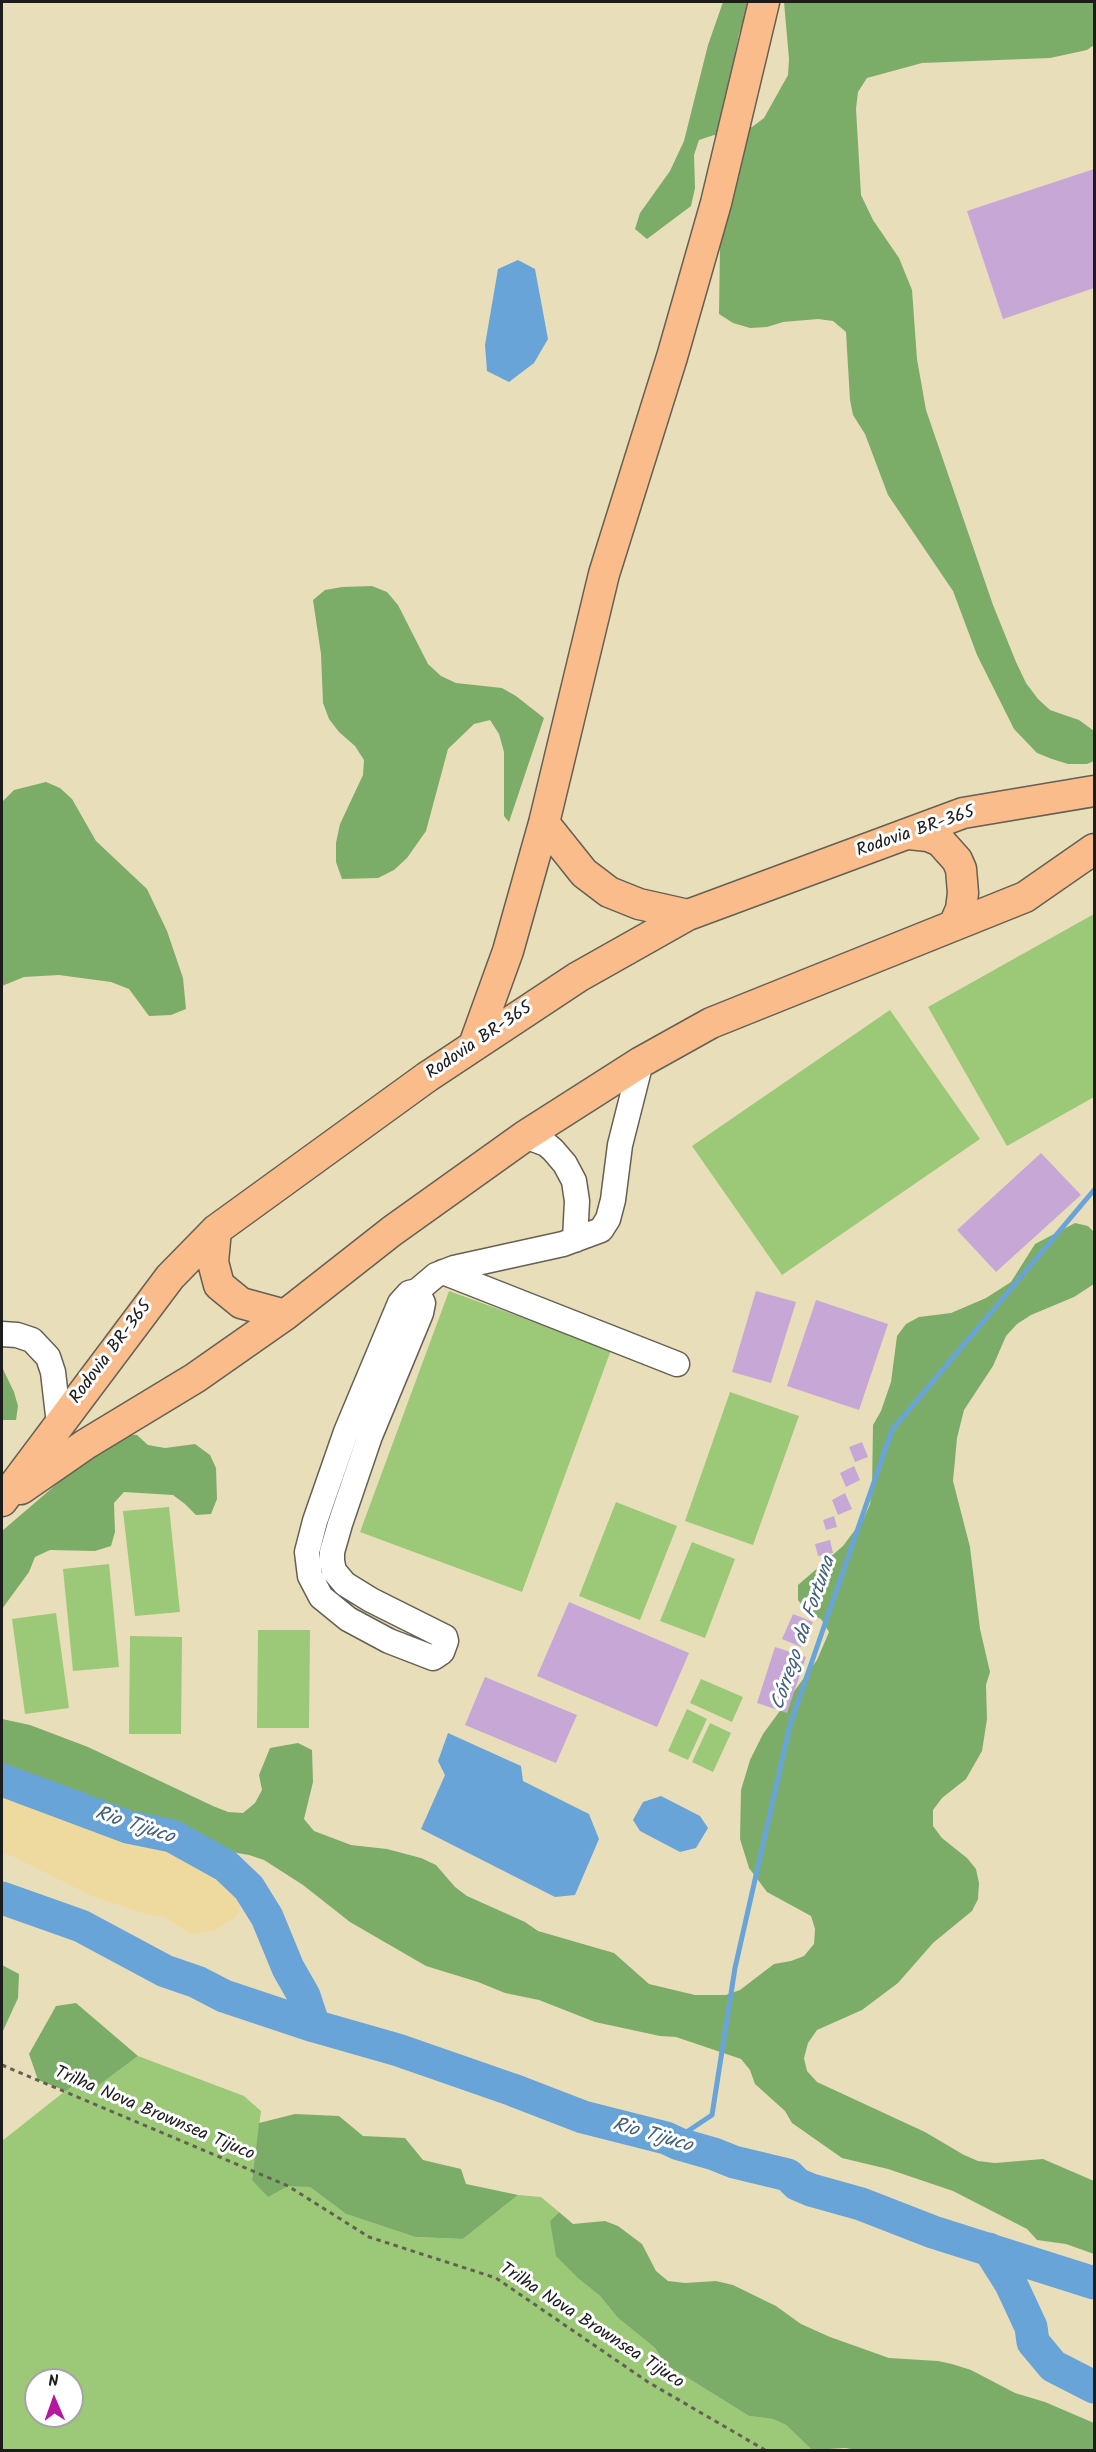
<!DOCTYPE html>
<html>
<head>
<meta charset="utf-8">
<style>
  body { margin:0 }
  #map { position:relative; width:1096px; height:2452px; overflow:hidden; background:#e9deba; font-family:Kalam,sans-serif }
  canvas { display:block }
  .frame { position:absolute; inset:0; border:3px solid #1c1c1c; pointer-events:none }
  .north { position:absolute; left:24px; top:2368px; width:60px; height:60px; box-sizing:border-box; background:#fff; border:2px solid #a4a4a4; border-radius:50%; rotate:358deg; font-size:16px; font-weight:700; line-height:24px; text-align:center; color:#1c1c1c }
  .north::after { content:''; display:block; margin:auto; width:21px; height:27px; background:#b5179e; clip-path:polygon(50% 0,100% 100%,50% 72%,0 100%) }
</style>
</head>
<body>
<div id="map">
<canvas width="1096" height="2452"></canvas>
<div class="frame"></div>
<div class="north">N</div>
</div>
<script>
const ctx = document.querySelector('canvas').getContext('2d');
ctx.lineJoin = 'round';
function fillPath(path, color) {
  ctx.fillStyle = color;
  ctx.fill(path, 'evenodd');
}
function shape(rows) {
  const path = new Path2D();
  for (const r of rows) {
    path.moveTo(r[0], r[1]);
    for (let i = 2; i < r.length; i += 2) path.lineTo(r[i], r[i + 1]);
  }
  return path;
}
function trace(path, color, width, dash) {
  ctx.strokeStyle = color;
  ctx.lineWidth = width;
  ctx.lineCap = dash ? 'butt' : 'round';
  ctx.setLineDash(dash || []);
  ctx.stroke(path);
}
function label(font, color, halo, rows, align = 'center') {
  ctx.font = font + ' Kalam,sans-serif';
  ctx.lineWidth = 6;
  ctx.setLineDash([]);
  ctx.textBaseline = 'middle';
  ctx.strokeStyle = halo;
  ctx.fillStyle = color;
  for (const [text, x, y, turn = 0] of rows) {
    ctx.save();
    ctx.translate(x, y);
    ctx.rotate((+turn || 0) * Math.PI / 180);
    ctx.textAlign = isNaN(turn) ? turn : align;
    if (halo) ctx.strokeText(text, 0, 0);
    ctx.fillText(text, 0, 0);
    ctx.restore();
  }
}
fillPath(shape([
  [1094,914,1094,1097,1007,1146,928,1007],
  [890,1010,980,1139,782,1275,692,1146],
  [449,1291,611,1350,522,1592,360,1532],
  [730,1392,799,1416,753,1545,685,1521],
  [616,1502,677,1526,640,1620,579,1596],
  [169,1507,180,1612,135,1616,123,1511],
  [692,1542,735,1559,705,1638,660,1621],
  [109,1564,119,1667,73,1671,63,1569],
  [56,1613,69,1708,25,1714,12,1619],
  [258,1630,310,1630,309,1728,257,1728],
  [130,1636,182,1637,181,1734,129,1734],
  [701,1679,743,1697,732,1722,690,1703],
  [687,1709,707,1719,688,1760,668,1751],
  [710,1723,731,1733,713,1772,692,1762],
  [138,2056,244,2096,261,2111,252,2180,310,2187,346,2214,415,2237,463,2239,518,2195,541,2197,559,2212,550,2221,580,2280,600,2296,618,2318,655,2348,665,2364,749,2416,773,2419,786,2425,812,2450,2,2450,2,2141,79,2080,92,2090],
  [36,2380,72,2380,72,2416,36,2416]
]), '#9bc977');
fillPath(shape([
  [723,2,747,2,745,18,739,34,735,54,734,128,752,127,764,118,788,75,789,59,784,2,1094,2,1094,45,1087,50,1050,58,922,63,867,78,858,92,856,109,861,195,873,220,899,258,912,290,917,359,926,410,993,605,1016,662,1026,683,1038,699,1050,710,1079,720,1094,731,1094,761,1087,764,1068,764,1052,759,1037,753,1014,729,977,655,953,591,888,495,865,434,853,415,850,400,846,332,833,321,818,319,783,322,767,327,750,328,733,323,719,314,720,245,729,138,714,135,699,140,694,155,695,188,691,206,647,239,635,229,640,213,670,171,684,141,708,45],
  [372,586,387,592,398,605,428,664,441,676,456,683,502,688,516,696,544,718,509,822,504,816,504,752,499,734,490,720,474,724,448,749,426,831,407,858,394,870,378,878,342,879,336,862,336,843,340,824,363,775,364,760,355,746,339,732,329,719,323,703,321,654,313,600,325,590,342,587],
  [46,782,60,788,72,799,96,841,147,889,167,931,183,978,186,1009,171,1015,149,1016,129,989,111,982,59,975,24,977,2,986,2,802,14,790],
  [1075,1223,1088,1226,1094,1232,1094,1284,1074,1297,1031,1315,1017,1324,1006,1336,993,1366,964,1410,957,1438,953,1481,970,1547,980,1629,990,1672,986,1685,987,1719,982,1751,966,1779,942,1798,933,1810,933,1826,942,1838,967,1858,976,1869,979,1883,978,1899,972,1911,933,1943,898,1983,862,2010,817,2030,808,2043,804,2058,807,2071,817,2082,925,2132,964,2155,978,2161,995,2163,1043,2159,1094,2181,1094,2254,1066,2244,1037,2240,1027,2229,953,2191,888,2169,842,2158,792,2123,785,2111,755,2084,750,2070,741,2059,676,2037,660,2036,595,2022,539,2000,505,1993,478,1982,426,1966,350,1922,303,1885,264,1860,249,1855,203,1847,173,1834,81,1804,2,1769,2,1719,30,1725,88,1747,213,1806,228,1812,243,1813,255,1803,262,1790,259,1775,270,1748,298,1743,312,1750,313,1782,304,1819,314,1831,351,1845,387,1849,421,1858,436,1865,455,1887,467,1896,525,1922,538,1931,614,1953,649,1984,695,1995,726,1995,740,1990,774,1964,791,1961,804,1956,814,1944,815,1929,811,1916,767,1892,749,1868,740,1839,741,1790,750,1760,763,1734,817,1660,829,1632,821,1619,807,1612,798,1600,798,1585,843,1546,864,1518,870,1504,872,1490,873,1425,881,1411,891,1382,897,1336,906,1324,919,1317,951,1313,986,1298,1011,1282,1035,1244],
  [2,1367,14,1392,18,1406,16,1420,2,1420],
  [123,1434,137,1435,148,1445,165,1448,195,1444,210,1455,216,1468,217,1499,211,1514,196,1515,185,1504,173,1495,124,1492,114,1503,115,1532,111,1546,95,1551,50,1550,35,1557,29,1572,2,1609,2,1531,66,1476],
  [2,1965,19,1974,18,1998,2,2033],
  [76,2003,138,2056,91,2091,80,2080,66,2091,38,2080,29,2054,56,2006],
  [295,2114,339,2116,363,2136,405,2138,423,2160,461,2169,466,2184,518,2195,463,2239,415,2237,346,2214,310,2187,288,2186,268,2197,252,2180,259,2123],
  [559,2212,573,2224,605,2221,618,2226,642,2244,656,2271,668,2281,685,2283,716,2281,733,2285,776,2306,801,2324,830,2337,889,2358,938,2361,952,2364,971,2370,1015,2393,1045,2402,1094,2423,1094,2450,858,2450,845,2448,812,2450,786,2425,773,2419,749,2416,665,2364,655,2348,618,2318,600,2296,580,2280,556,2256,550,2221]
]), '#7cad68');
fillPath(shape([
  [2,1791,77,1817,123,1828,180,1847,200,1857,227,1879,240,1898,239,1912,234,1918,214,1931,190,1934,163,1916,149,1915,94,1897,10,1855,2,1853]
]), '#eeda9e');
fillPath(shape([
  [518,260,535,269,548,339,534,363,509,382,487,371,485,345,498,269],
  [448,1733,521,1766,523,1781,589,1814,599,1839,575,1895,555,1897,421,1829,445,1775,438,1761],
  [661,1796,700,1816,708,1828,696,1848,680,1852,640,1831,633,1820,643,1802]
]), '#69a4d9');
trace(shape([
  [673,2141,712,2115,735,1968,790,1725,892,1430,1094,1190]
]), '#69a4d9', 5);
trace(shape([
  [2,1780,128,1827,172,1836,226,1866,249,1888,267,1917,288,1968,304,1996,314,2026],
  [2,1898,81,1926,165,1971,197,1982,224,1996,314,2026,398,2050,513,2090,583,2117,666,2138,679,2144,714,2154,734,2162,788,2175,797,2184,811,2190,861,2204,933,2232,1094,2283],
  [989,2249,1011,2284,1031,2327,1033,2342,1053,2366,1094,2387]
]), '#69a4d9', 33);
fillPath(shape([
  [1094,169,1094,288,1003,319,967,211],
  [1041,1153,1081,1195,996,1272,957,1230],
  [756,1291,796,1302,771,1383,732,1372],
  [816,1300,888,1324,859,1410,787,1386],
  [862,1442,868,1457,855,1462,849,1447],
  [854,1466,860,1480,846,1487,840,1473],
  [845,1493,852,1509,838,1515,832,1500],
  [834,1516,837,1527,826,1530,823,1520],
  [830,1540,833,1553,818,1556,815,1544],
  [569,1602,689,1653,657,1727,537,1676],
  [793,1614,813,1622,801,1647,782,1639],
  [775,1647,806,1657,787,1713,757,1703],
  [485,1677,577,1715,556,1763,465,1725]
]), '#c6a7d6');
const minor = shape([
  [525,1136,546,1144,553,1150,565,1164,574,1181,577,1201,575,1240],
  [443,1272,677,1364],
  [417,1291,423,1303,421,1313,370,1436,340,1524,332,1552,332,1561,334,1571,345,1584,371,1600,445,1637,446,1641,442,1652,433,1658,389,1641,348,1619,321,1597,310,1576,307,1552,315,1521,346,1432,400,1303,409,1293,417,1291,436,1275,454,1268,563,1244,601,1230,608,1219,613,1200,620,1145,641,1062],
  [2,1334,17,1335,32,1340,48,1357,53,1372,59,1424]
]);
const major = shape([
  [544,823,584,873,609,892,639,904,688,915],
  [909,834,928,836,940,841,957,860,961,869,963,893,961,909,954,925],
  [474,1045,508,951,544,823,604,574,672,357,716,203,764,2],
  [216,1230,213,1262,219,1285,241,1303,285,1315],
  [21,1489,86,1444,195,1378,285,1315,392,1231,525,1136,641,1062,711,1023,1025,897,1094,849],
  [2,1501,170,1277,216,1230,427,1077,578,977,688,915,963,813,1094,791]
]);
trace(minor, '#646053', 27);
trace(major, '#646053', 33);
trace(shape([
  [2,2065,288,2186,369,2237,496,2278,648,2382,765,2450]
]), '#646053', 3, [4.5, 4.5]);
trace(minor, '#fff', 24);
trace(major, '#f9bc8a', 30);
label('18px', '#1c1c1c', '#fff', [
  ["Rodovia BR-365",916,833,-19],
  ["Rodovia BR-365",480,1042,-34],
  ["Rodovia BR-365",112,1353,-53],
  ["Trilha Nova Brownsea Tijuco",154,2115,23],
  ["Trilha Nova Brownsea Tijuco",591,2327,33]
]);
label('italic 20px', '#42607a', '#fff', [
  ["Córrego da Fortuna",805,1634,-71],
  ["Rio Tijuco",134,1827,18],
  ["Rio Tijuco",652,2137,16]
]);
</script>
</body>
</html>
